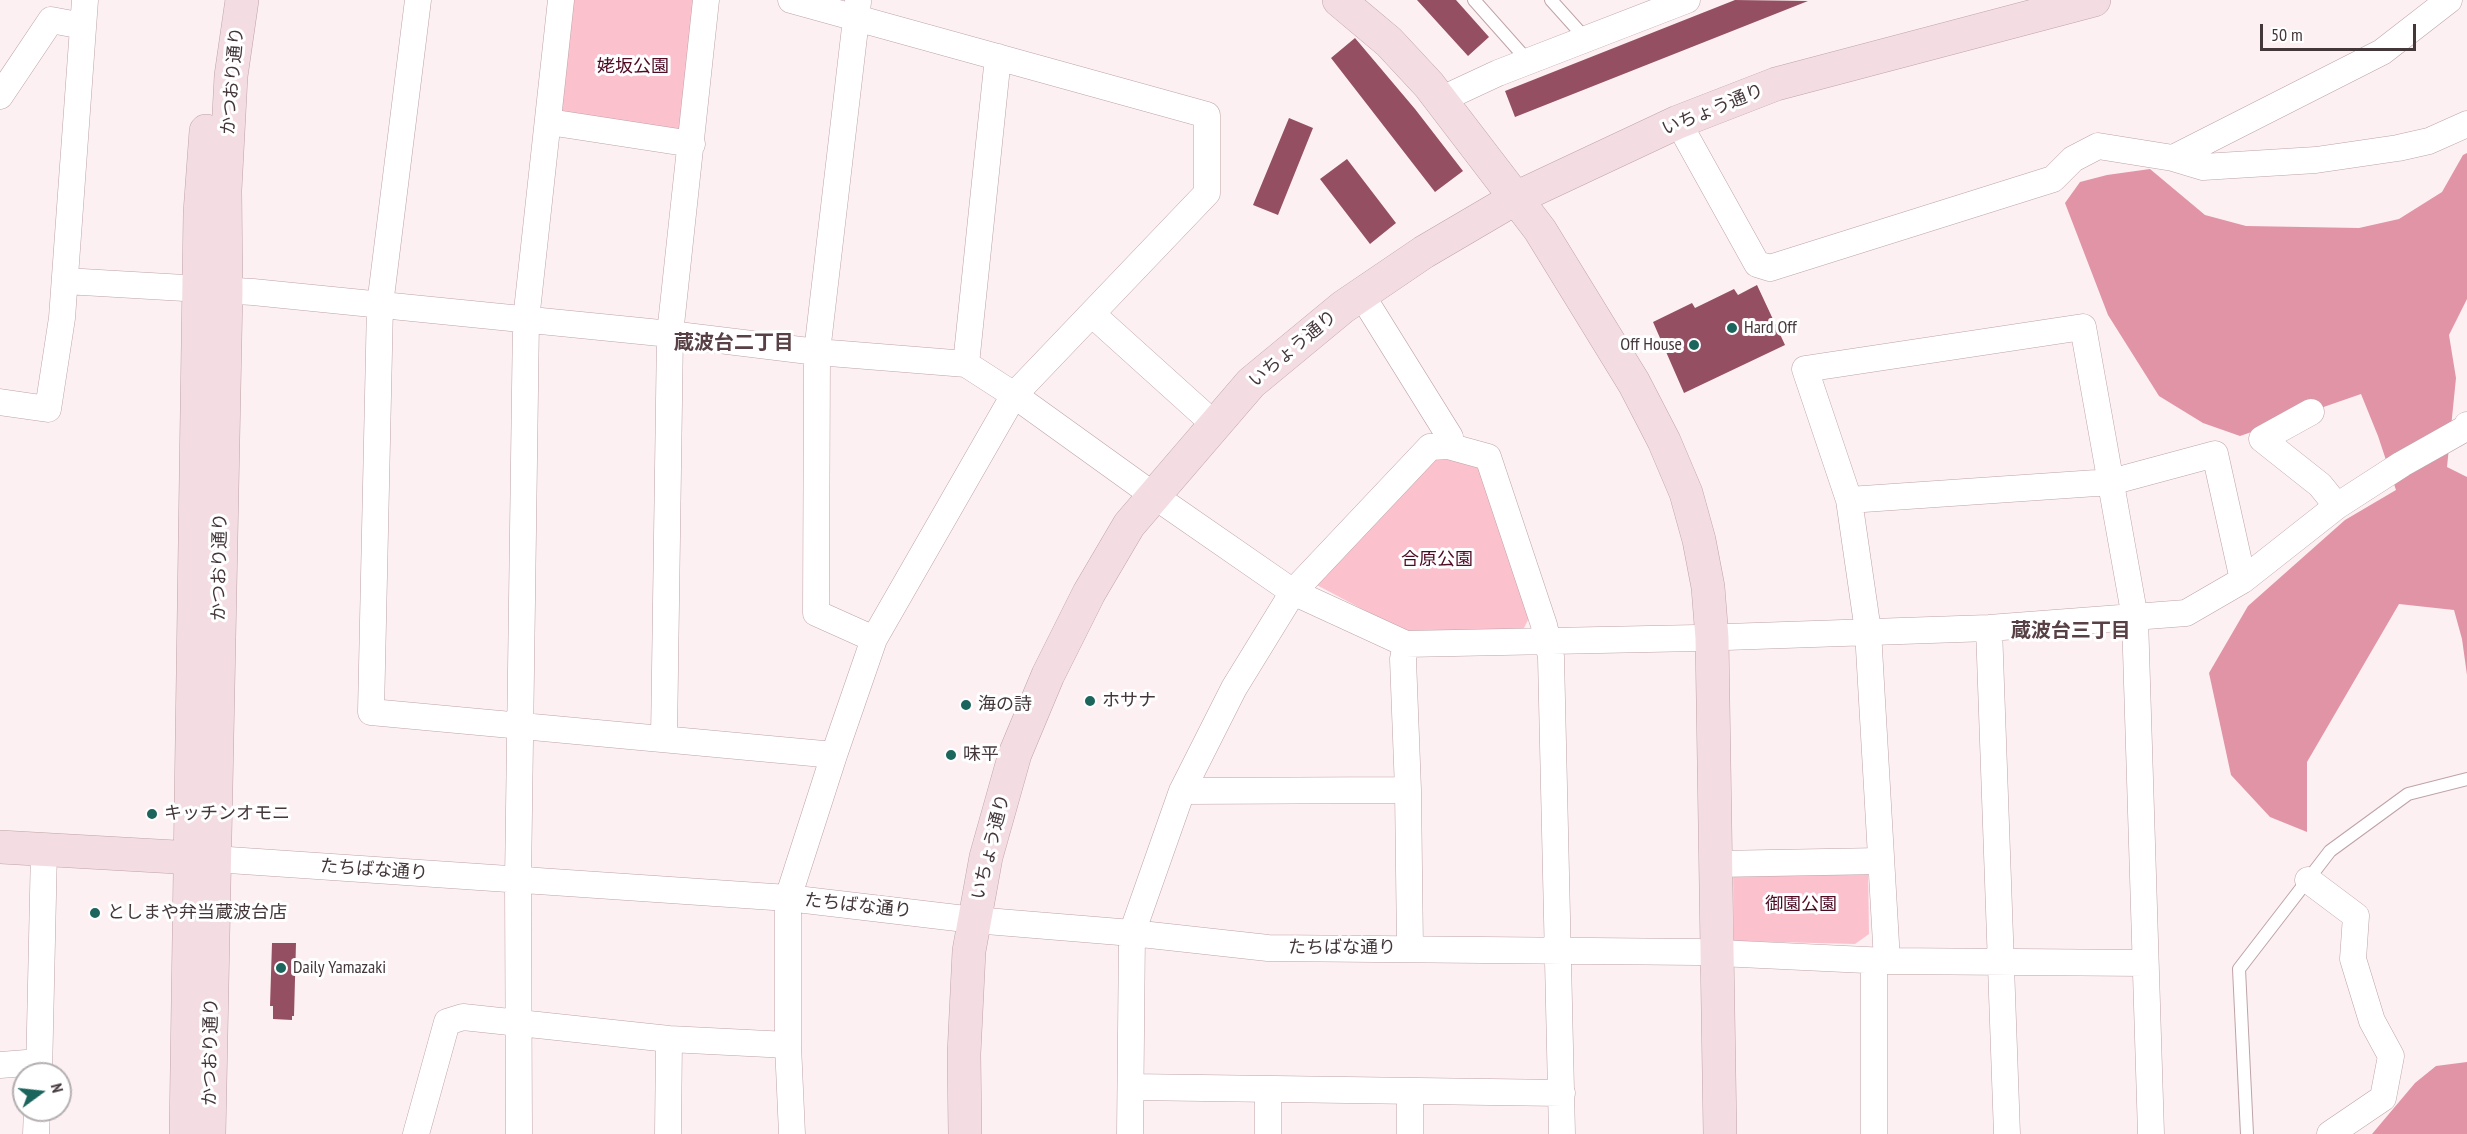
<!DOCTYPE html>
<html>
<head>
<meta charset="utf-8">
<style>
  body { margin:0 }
  #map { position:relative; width:2467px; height:1134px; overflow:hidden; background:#fcf0f2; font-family:"PT Sans Narrow",sans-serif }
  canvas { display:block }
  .north { position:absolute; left:12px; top:1062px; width:60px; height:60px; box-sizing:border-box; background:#fff; border:2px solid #b4afb0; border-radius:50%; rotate:75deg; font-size:16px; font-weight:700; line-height:24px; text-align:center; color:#43373a }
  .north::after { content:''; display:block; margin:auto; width:21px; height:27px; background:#1b655d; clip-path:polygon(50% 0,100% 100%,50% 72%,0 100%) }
  .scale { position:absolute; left:2260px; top:24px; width:156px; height:27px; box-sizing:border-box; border:3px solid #43373a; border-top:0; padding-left:8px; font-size:18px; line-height:21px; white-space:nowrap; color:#43373a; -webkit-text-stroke:4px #fff; paint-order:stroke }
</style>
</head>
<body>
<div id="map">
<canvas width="2467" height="1134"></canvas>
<div class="north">N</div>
<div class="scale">50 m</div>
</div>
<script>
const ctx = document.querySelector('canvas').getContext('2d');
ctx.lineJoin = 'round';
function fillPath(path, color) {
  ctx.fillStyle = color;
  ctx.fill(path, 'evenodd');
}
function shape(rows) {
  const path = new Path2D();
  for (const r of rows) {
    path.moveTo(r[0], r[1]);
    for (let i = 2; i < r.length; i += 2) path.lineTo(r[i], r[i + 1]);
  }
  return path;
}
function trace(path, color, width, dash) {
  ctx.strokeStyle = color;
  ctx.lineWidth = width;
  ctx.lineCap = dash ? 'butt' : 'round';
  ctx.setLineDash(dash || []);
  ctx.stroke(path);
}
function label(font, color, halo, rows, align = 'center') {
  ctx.font = font + ' "PT Sans Narrow","Noto Sans JP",sans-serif';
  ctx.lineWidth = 6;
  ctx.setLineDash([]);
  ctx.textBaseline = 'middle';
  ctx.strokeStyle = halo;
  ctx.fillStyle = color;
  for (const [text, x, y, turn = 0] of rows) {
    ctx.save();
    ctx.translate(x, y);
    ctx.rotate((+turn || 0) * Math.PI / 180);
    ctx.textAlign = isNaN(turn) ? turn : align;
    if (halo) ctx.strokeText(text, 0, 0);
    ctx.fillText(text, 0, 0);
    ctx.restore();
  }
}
fillPath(shape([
  [561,0,706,0,692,144,549,122],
  [1451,457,1485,470,1532,612,1521,634,1411,635,1313,583,1432,459],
  [1868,866,1869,934,1855,944,1734,941,1733,869]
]), '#fbc2ce');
fillPath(shape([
  [2467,153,2467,299,2449,335,2456,378,2447,467,2467,477,2467,675,2462,639,2454,610,2399,604,2307,762,2307,832,2270,817,2231,775,2209,673,2248,606,2345,520,2396,490,2378,436,2361,394,2240,436,2203,423,2159,396,2108,315,2065,203,2080,182,2107,175,2150,169,2205,215,2246,226,2359,228,2399,219,2442,192,2463,155],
  [2467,1062,2467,1134,2372,1134,2415,1083,2436,1066]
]), '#e194a6');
fillPath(shape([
  [1417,0,1456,0,1489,37,1468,56],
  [1735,0,1808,1,1515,117,1505,91],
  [1355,38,1415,109,1463,171,1435,192,1331,58],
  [1289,118,1313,128,1278,215,1253,205],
  [1347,159,1396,223,1370,244,1320,179],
  [1757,285,1785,345,1684,393,1653,322,1692,303,1695,308,1734,289,1738,295],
  [272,943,296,943,294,1016,292,1016,292,1020,273,1019,273,1006,270,1006]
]), '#954f62');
const lane = shape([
  [1474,0,1529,62],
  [1551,0,1586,39],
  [2247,1134,2239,969,2330,851,2408,794,2467,779]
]);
const street = shape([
  [418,0,380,305,371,712,834,755],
  [791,0,1207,115,1207,193,1014,395,874,639,834,755,788,898,788,1045,792,1134],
  [858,2,817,352,816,613,874,639],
  [0,96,51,20,83,26],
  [1440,100,1498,73,1687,0],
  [549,122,692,144],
  [1678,122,1757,264,1770,268,2053,179,2073,159,2098,146,2173,158,2382,52,2449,0],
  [2173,158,2203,167,2316,160,2398,148,2429,141,2467,124],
  [65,281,253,292,670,334,817,352,966,364,1014,395,1153,495,1293,592,1406,644,1697,638,1989,628,2186,613,2243,580,2337,506,2402,464,2466,428,2467,425],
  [1361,294,1450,437,1448,446],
  [1092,314,1214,424],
  [966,364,998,57],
  [0,402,48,409,62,318,85,0],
  [2311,412,2262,439,2320,485,2337,506],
  [1849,500,2111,482,2215,454,2243,580],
  [1989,628,2007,1134],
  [1406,644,1403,659,1408,790,1410,948],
  [664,738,670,334,706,0],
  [1182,791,1408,790],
  [214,859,788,898,974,920,1132,933,1268,948,1698,952,1887,961,2145,963],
  [1716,864,1880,861],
  [2308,880,2356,916,2353,959,2372,1021,2391,1056,2383,1098,2330,1134],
  [1874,960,1874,1134],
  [1887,961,1868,631,1849,500,1805,369,2083,327,2135,618,2151,1134],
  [0,1065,39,1062],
  [39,1074,44,850],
  [1131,1087,1562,1093],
  [1268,1089,1268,1134],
  [1410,1091,1410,1134],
  [36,1134,37,1110],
  [416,1134,447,1022,463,1017,669,1039,788,1045],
  [519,1134,518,880,526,320,561,0],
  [668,1134,669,1039],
  [1130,1134,1132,933,1182,791,1234,688,1293,592,1430,447,1448,446,1488,457,1544,625,1551,657,1562,1134]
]);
const secondary = shape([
  [1339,0,1389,42,1429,85,1540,230,1634,383,1664,441,1686,493,1699,540,1708,587,1712,638,1720,1134],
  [0,847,211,859],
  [186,1134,200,213,206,131],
  [209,1134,226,291,225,190,231,76,242,0],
  [965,1134,964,1054,969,951,986,857,1015,754,1048,675,1089,593,1129,525,1251,383,1343,307,1424,252,1516,198,1678,122,1776,84,2094,0]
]);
trace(lane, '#bea3a8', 14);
trace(street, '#bea3a8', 27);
trace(secondary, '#bea3a8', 34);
trace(lane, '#fff', 12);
trace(street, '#fff', 26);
trace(secondary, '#f4dde2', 33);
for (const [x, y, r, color] of [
  [1732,328,6,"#1b655d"],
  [1694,345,6,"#1b655d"],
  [1090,701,6,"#1b655d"],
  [966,705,6,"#1b655d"],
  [951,755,6,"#1b655d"],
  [152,814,6,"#1b655d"],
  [95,913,6,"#1b655d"],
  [281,968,6,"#1b655d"]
]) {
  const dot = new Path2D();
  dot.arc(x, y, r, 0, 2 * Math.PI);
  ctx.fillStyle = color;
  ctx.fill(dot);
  trace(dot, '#fff', 2);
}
label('18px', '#4f0b24', '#fff', [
  ["姥坂公園",633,67],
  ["合原公園",1437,560],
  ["御園公園",1801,905]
]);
label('18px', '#43373a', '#fff', [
  ["かつおり通り",233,81,-85],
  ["いちょう通り",1713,110,-22],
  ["いちょう通り",1293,349,-40],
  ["かつおり通り",220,567,-89],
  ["いちょう通り",991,847,-76],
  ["たちばな通り",374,870,4],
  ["たちばな通り",858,906,6],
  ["たちばな通り",1342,948],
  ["かつおり通り",211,1052,-89]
]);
label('18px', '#43373a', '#fff', [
  ["Hard Off",1744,328],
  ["Off House",1682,345,"right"],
  ["ホサナ",1102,701],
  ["海の詩",978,705],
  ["味平",963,755],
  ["キッチンオモニ",164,814],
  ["としまや弁当蔵波台店",107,913],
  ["Daily Yamazaki",293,968]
], 'left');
label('bold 20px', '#584146', '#fff', [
  ["蔵波台二丁目",734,343],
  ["蔵波台三丁目",2071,631]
]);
</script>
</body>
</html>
